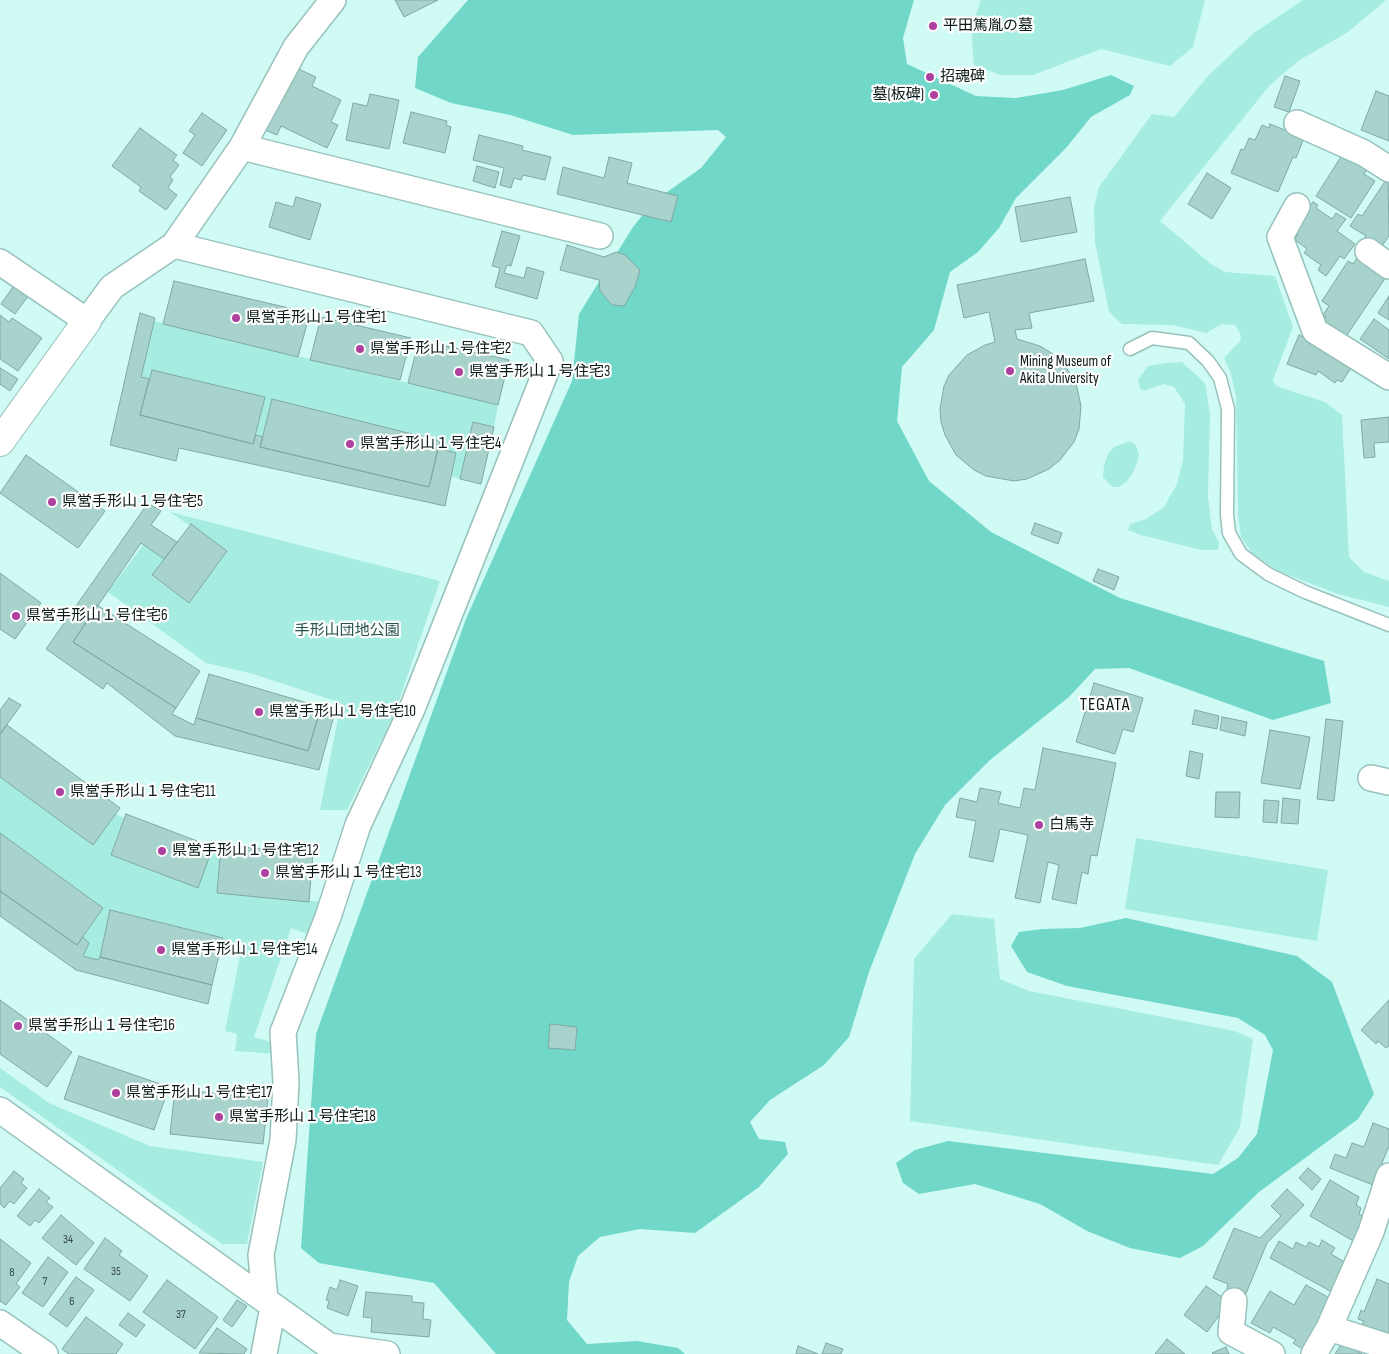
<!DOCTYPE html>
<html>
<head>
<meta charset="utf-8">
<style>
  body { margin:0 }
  canvas { display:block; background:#cffbf4 }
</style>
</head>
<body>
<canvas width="1389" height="1354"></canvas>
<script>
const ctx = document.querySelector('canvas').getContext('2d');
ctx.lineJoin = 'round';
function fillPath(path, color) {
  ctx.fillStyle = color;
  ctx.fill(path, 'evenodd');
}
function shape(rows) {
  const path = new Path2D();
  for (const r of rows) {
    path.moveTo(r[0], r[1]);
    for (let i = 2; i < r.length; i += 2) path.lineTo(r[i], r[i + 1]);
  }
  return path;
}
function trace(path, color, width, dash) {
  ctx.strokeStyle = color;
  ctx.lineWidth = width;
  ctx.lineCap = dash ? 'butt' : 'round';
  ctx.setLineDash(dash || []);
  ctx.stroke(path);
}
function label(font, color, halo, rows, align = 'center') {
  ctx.font = font + ' "Sofia Sans Condensed","Noto Sans JP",sans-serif';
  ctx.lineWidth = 4.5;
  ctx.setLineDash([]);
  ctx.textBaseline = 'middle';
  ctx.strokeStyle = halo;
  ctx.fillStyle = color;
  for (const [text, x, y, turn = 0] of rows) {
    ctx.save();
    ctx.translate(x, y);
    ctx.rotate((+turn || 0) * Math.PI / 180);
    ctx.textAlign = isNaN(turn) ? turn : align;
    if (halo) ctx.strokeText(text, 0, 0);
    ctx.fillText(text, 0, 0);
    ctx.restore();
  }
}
fillPath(shape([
  [981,0,1205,0,1193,47,1170,66,1101,49,1033,75,1000,75,974,65,971,28],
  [1303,0,1386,0,1348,32,1298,61,1270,85,1160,221,1211,264,1225,272,1275,276,1293,327,1273,380,1276,386,1325,402,1342,415,1349,557,1364,572,1389,581,1389,607,1338,594,1309,583,1278,571,1252,553,1241,537,1238,515,1236,396,1231,374,1224,358,1241,340,1240,333,1235,325,1222,324,1206,333,1173,325,1122,324,1109,312,1095,242,1094,207,1099,187,1152,114,1174,117,1209,75,1254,33],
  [154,321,498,405,494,427,473,422,460,479,451,476,456,453,438,448,440,441,272,399,263,437,256,435,265,397,152,370,149,379,141,377],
  [1182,362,1205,383,1210,414,1208,497,1212,529,1219,542,1218,550,1201,550,1141,535,1128,530,1130,524,1146,519,1164,507,1177,484,1183,460,1185,404,1174,387,1163,384,1144,391,1140,389,1138,380,1148,366,1165,363],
  [1130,441,1136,445,1139,456,1134,471,1127,481,1119,487,1112,487,1103,477,1104,465,1108,454,1114,447],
  [170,512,440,581,394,715,347,810,320,810,341,703,250,673,206,663,108,592,143,545,164,559,152,576,189,603,227,551],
  [0,777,93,845,116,814,124,818,111,855,198,888,213,847,221,849,217,893,323,902,310,935,291,928,254,1037,275,1043,276,1054,235,1051,237,1034,225,1031,242,946,222,942,222,938,110,911,100,957,98,960,83,956,89,943,83,937,103,908,0,833],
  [1136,838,1328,870,1317,941,1125,909],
  [952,914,994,919,1000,979,1029,991,1235,1031,1253,1039,1240,1127,1218,1165,910,1121,914,959],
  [0,1068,49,1103,150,1146,263,1162,247,1244,222,1244,0,1087]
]), '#a7ece1');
fillPath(shape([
  [468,0,914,0,903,38,907,64,976,96,1016,98,1063,90,1111,75,1134,86,1130,95,1091,117,1066,148,1016,198,999,228,978,252,950,272,934,330,902,367,897,421,929,481,991,532,1120,598,1324,661,1331,703,1273,720,1129,668,1095,669,1069,697,990,760,945,805,915,854,869,972,849,1037,824,1065,770,1100,750,1122,759,1139,785,1142,788,1154,759,1187,695,1233,640,1229,600,1237,578,1256,569,1282,567,1320,587,1344,637,1341,678,1348,685,1354,496,1354,434,1283,319,1263,301,1248,316,1034,466,619,572,381,579,314,633,227,653,202,701,168,726,137,718,130,573,135,510,115,451,103,415,88,418,57],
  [1126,918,1297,956,1332,982,1374,1094,1358,1119,1259,1192,1203,1246,1180,1258,1130,1248,1087,1231,1040,1204,975,1184,919,1194,903,1183,896,1163,915,1150,948,1141,1213,1174,1238,1158,1257,1134,1273,1050,1265,1035,1238,1018,1067,986,1027,972,1011,946,1019,932,1042,929,1080,928]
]), '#71d7c9');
const building = shape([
  [395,0,438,0,404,17,395,0],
  [292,66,316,77,312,86,341,100,331,122,338,125,327,148,281,126,277,135,263,129,292,66],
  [1285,76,1300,81,1289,112,1274,107,1285,76],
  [1376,91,1389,96,1389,141,1361,130,1376,91],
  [370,94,399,100,389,149,346,140,353,103,367,106,370,94],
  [411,112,447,121,446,125,451,127,445,153,403,143,411,112],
  [202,113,227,130,202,166,183,153,195,135,189,131,202,113],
  [1270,124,1304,138,1296,158,1293,157,1278,192,1231,173,1241,149,1244,150,1249,138,1255,140,1262,125,1269,128,1270,124],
  [140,128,177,155,173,160,179,165,170,177,173,180,168,188,177,195,166,210,139,191,141,187,112,166,140,128],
  [479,135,523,146,522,150,551,157,545,180,523,175,521,180,514,178,511,188,500,185,504,168,473,160,479,135],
  [1344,152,1368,167,1364,174,1375,181,1351,218,1316,196,1344,152],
  [609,157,632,163,627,183,678,196,671,222,557,194,563,167,604,178,609,157],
  [477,166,499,172,495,188,473,181,477,166],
  [1207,173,1231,188,1212,219,1188,204,1207,173],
  [1388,177,1389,236,1379,250,1363,240,1366,236,1350,226,1358,214,1362,216,1388,177],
  [296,197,321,204,310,240,269,227,276,202,293,207,296,197],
  [1070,197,1077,232,1021,242,1015,207,1070,197],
  [1313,202,1318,205,1316,208,1332,219,1336,213,1346,219,1337,231,1355,244,1344,259,1340,256,1326,276,1318,270,1321,265,1304,253,1307,249,1294,239,1298,235,1293,231,1313,202],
  [502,231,520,236,511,266,507,265,504,273,524,278,527,267,544,272,537,299,495,287,500,268,492,266,502,231],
  [567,245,604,257,616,252,625,255,640,270,635,287,624,306,612,305,600,291,599,280,560,270,567,245],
  [1357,258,1386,277,1345,338,1322,323,1326,317,1323,315,1329,306,1322,301,1348,261,1353,264,1357,258],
  [1085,259,1094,301,1029,313,1032,328,1015,330,1017,339,1040,346,1053,354,1066,367,1076,383,1081,406,1079,429,1074,442,1060,460,1049,469,1027,479,1014,481,986,476,974,470,956,455,945,435,941,422,940,409,944,386,949,375,967,355,985,345,995,342,989,312,964,318,957,285,1085,259],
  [174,281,310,313,298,357,163,324,174,281],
  [15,284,29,295,15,314,1,304,15,284],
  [1389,296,1389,320,1378,313,1389,296],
  [140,313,155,318,141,377,149,379,140,415,253,444,256,435,263,437,260,447,429,487,438,448,456,453,445,506,179,448,176,461,110,445,140,313],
  [0,315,9,322,12,318,42,338,18,371,0,359,0,315],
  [321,317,411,338,400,380,310,360,321,317],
  [1374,319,1389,330,1389,359,1360,339,1374,319],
  [1299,335,1353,365,1342,382,1337,380,1335,383,1318,371,1316,375,1287,364,1299,335],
  [419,340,509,360,498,405,408,383,419,340],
  [0,368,18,379,10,391,0,384,0,368],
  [152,370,265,397,253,444,140,415,152,370],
  [272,399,440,441,429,487,260,447,272,399],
  [1389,417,1389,442,1374,443,1375,457,1364,458,1361,420,1389,417],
  [473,422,494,427,481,484,460,479,473,422],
  [26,455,105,511,78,548,0,493,26,455],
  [148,503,161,511,151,525,177,542,164,559,141,543,73,642,176,708,172,714,194,725,196,718,308,751,321,707,335,712,319,770,175,736,107,683,103,689,46,649,148,503],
  [1035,523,1062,533,1058,544,1031,534,1035,523],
  [191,524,227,551,189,603,152,575,191,524],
  [1098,569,1119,577,1114,590,1093,581,1098,569],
  [0,573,41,603,15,639,0,629,0,573],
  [97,605,200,671,176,708,73,642,97,605],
  [209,674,321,707,308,751,196,718,209,674],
  [1094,683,1143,698,1133,732,1123,729,1115,754,1076,742,1094,683],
  [9,698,21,705,0,734,0,710,9,698],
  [1195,710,1219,716,1217,729,1192,724,1195,710],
  [1222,717,1247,722,1245,736,1220,730,1222,717],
  [1326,719,1343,721,1334,801,1317,799,1326,719],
  [7,725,120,808,93,845,0,777,0,735,7,725],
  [1270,730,1310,737,1300,789,1261,783,1270,730],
  [1043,748,1116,763,1097,856,1091,855,1088,874,1082,872,1076,904,1052,899,1059,865,1048,862,1040,903,1015,898,1028,835,1000,829,993,862,969,857,976,821,956,817,960,798,977,802,980,788,1001,792,998,803,1020,808,1024,788,1035,790,1043,748],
  [1190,751,1203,754,1199,779,1186,776,1190,751],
  [1216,792,1240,792,1239,818,1215,817,1216,792],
  [1283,798,1300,800,1298,824,1281,823,1283,798],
  [1264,800,1279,801,1277,823,1263,822,1264,800],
  [126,814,213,847,198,888,111,855,126,814],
  [0,833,103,908,77,945,0,891,0,833],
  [221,845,313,853,309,902,217,893,221,845],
  [0,891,77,945,83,937,89,943,83,956,98,960,100,957,212,985,208,1004,76,970,0,916,0,891],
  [110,910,223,938,212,985,100,957,110,910],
  [0,1000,72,1052,47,1087,0,1054,0,1000],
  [1389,1000,1389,1046,1386,1048,1378,1041,1376,1044,1361,1030,1389,1000],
  [550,1024,577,1027,575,1050,548,1048,550,1024],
  [79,1056,169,1087,154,1130,64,1099,79,1056],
  [175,1089,268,1099,263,1144,170,1134,175,1089],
  [1373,1123,1389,1129,1389,1146,1373,1185,1330,1168,1335,1154,1346,1158,1352,1143,1364,1147,1373,1123],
  [1308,1168,1321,1179,1312,1190,1299,1178,1308,1168],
  [14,1171,24,1179,21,1183,27,1188,14,1204,10,1201,4,1208,0,1204,0,1188,14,1171],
  [1330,1180,1359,1197,1356,1205,1361,1208,1359,1214,1369,1219,1355,1242,1310,1216,1330,1180],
  [39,1189,50,1198,46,1202,53,1207,39,1223,35,1220,30,1226,17,1216,39,1189],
  [1287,1189,1304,1205,1267,1243,1245,1296,1227,1289,1228,1284,1213,1278,1234,1228,1260,1238,1281,1216,1271,1206,1287,1189],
  [61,1215,94,1243,76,1265,42,1238,61,1215],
  [105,1238,122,1251,119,1255,148,1276,130,1301,84,1269,105,1238],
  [0,1239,31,1263,16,1284,20,1287,6,1305,0,1301,0,1239],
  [1322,1240,1335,1248,1331,1254,1348,1264,1332,1292,1270,1258,1279,1241,1293,1249,1296,1242,1306,1247,1309,1242,1319,1247,1322,1240],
  [48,1257,68,1272,43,1307,22,1293,48,1257],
  [76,1277,94,1290,67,1327,49,1314,76,1277],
  [1377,1279,1389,1284,1389,1336,1362,1325,1364,1321,1358,1319,1361,1310,1364,1312,1377,1279],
  [167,1280,218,1317,195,1349,143,1312,167,1280],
  [340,1280,358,1286,348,1316,327,1308,329,1301,326,1300,330,1287,337,1290,340,1280],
  [1306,1285,1333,1300,1304,1350,1293,1343,1296,1340,1273,1327,1270,1333,1251,1323,1270,1291,1294,1305,1306,1285],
  [1206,1286,1229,1302,1207,1332,1184,1315,1206,1286],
  [366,1292,412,1296,412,1302,424,1303,423,1319,431,1320,429,1337,371,1332,372,1318,363,1317,366,1292],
  [237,1300,247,1306,232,1327,223,1320,237,1300],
  [128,1313,145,1325,136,1337,119,1325,128,1313],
  [86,1317,123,1344,116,1354,69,1354,62,1349,86,1317],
  [217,1328,247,1349,244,1354,199,1353,217,1328],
  [1167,1339,1185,1354,1155,1354,1167,1339],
  [826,1343,843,1349,841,1354,822,1354,826,1343],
  [1342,1343,1362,1354,1335,1354,1342,1343],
  [798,1346,818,1354,796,1354,798,1346],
  [1226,1347,1229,1354,1213,1354,1212,1353,1226,1347]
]);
fillPath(building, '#a8d3cc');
trace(building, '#7fa9a2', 1);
const service = shape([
  [1130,349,1152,338,1189,343,1208,361,1220,378,1228,409,1227,515,1229,533,1241,554,1268,574,1305,592,1389,625]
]);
const minor = shape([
  [1297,123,1364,153,1389,169],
  [242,147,600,236],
  [1297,206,1280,237,1315,331,1389,377],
  [174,245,531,333,550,361,412,709,358,825,328,917,283,1032,286,1082,283,1140,261,1255,265,1300],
  [1368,251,1389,266],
  [0,262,87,321,112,287,174,245,242,147,296,47,333,0],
  [1371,778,1389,782],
  [0,1110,329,1346,387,1354],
  [1234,1301,1231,1332,1272,1354],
  [0,1323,45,1354],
  [1329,1328,1389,1347],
  [264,1354,273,1307],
  [1314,1354,1329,1328,1371,1232,1389,1176]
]);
const tertiary = shape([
  [0,442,87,321]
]);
trace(service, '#97c2bb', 15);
trace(minor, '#97c2bb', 28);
trace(tertiary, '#97c2bb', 30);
trace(service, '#fff', 12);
trace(minor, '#fff', 25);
trace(tertiary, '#fff', 28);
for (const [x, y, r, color] of [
  [933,26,5,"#ae409e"],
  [930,77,5,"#ae409e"],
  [934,95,5,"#ae409e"],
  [236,318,5,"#ae409e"],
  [360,349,5,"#ae409e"],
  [1010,371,5,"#ae409e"],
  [459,372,5,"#ae409e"],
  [350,444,5,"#ae409e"],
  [52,502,5,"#ae409e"],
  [16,616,5,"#ae409e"],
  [259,712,5,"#ae409e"],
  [60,792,5,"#ae409e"],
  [1039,825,5,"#ae409e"],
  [162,851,5,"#ae409e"],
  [265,873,5,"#ae409e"],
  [161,950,5,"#ae409e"],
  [18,1026,5,"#ae409e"],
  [116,1093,5,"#ae409e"],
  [219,1117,5,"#ae409e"]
]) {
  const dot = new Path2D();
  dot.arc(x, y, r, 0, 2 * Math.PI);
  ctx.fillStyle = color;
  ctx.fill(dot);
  trace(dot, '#fdfdfd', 2);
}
label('12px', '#314845', null, [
  ["34",68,1240],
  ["35",116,1272],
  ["8",12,1273],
  ["7",45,1282],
  ["6",72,1302],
  ["37",181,1315]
]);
label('15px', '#091a18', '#fdfdfd', [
  ["平田篤胤の墓",943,26],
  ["招魂碑",940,77],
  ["墓(板碑)",924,95,"right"],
  ["県営手形山１号住宅1",246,318],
  ["県営手形山１号住宅2",370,349],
  ["Mining Museum of",1020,362],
  ["Akita University",1020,379],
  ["県営手形山１号住宅3",469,372],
  ["県営手形山１号住宅4",360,444],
  ["県営手形山１号住宅5",62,502],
  ["県営手形山１号住宅6",26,616],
  ["県営手形山１号住宅10",269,712],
  ["県営手形山１号住宅11",70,792],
  ["白馬寺",1049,825],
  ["県営手形山１号住宅12",172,851],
  ["県営手形山１号住宅13",275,873],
  ["県営手形山１号住宅14",171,950],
  ["県営手形山１号住宅16",28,1026],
  ["県営手形山１号住宅17",126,1093],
  ["県営手形山１号住宅18",229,1117]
], 'left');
label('15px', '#26534d', '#fdfdfd', [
  ["手形山団地公園",347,631]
]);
ctx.letterSpacing = '1px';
label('18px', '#091a18', '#fdfdfd', [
  ["TEGATA",1105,705]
]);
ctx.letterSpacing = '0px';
</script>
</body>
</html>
